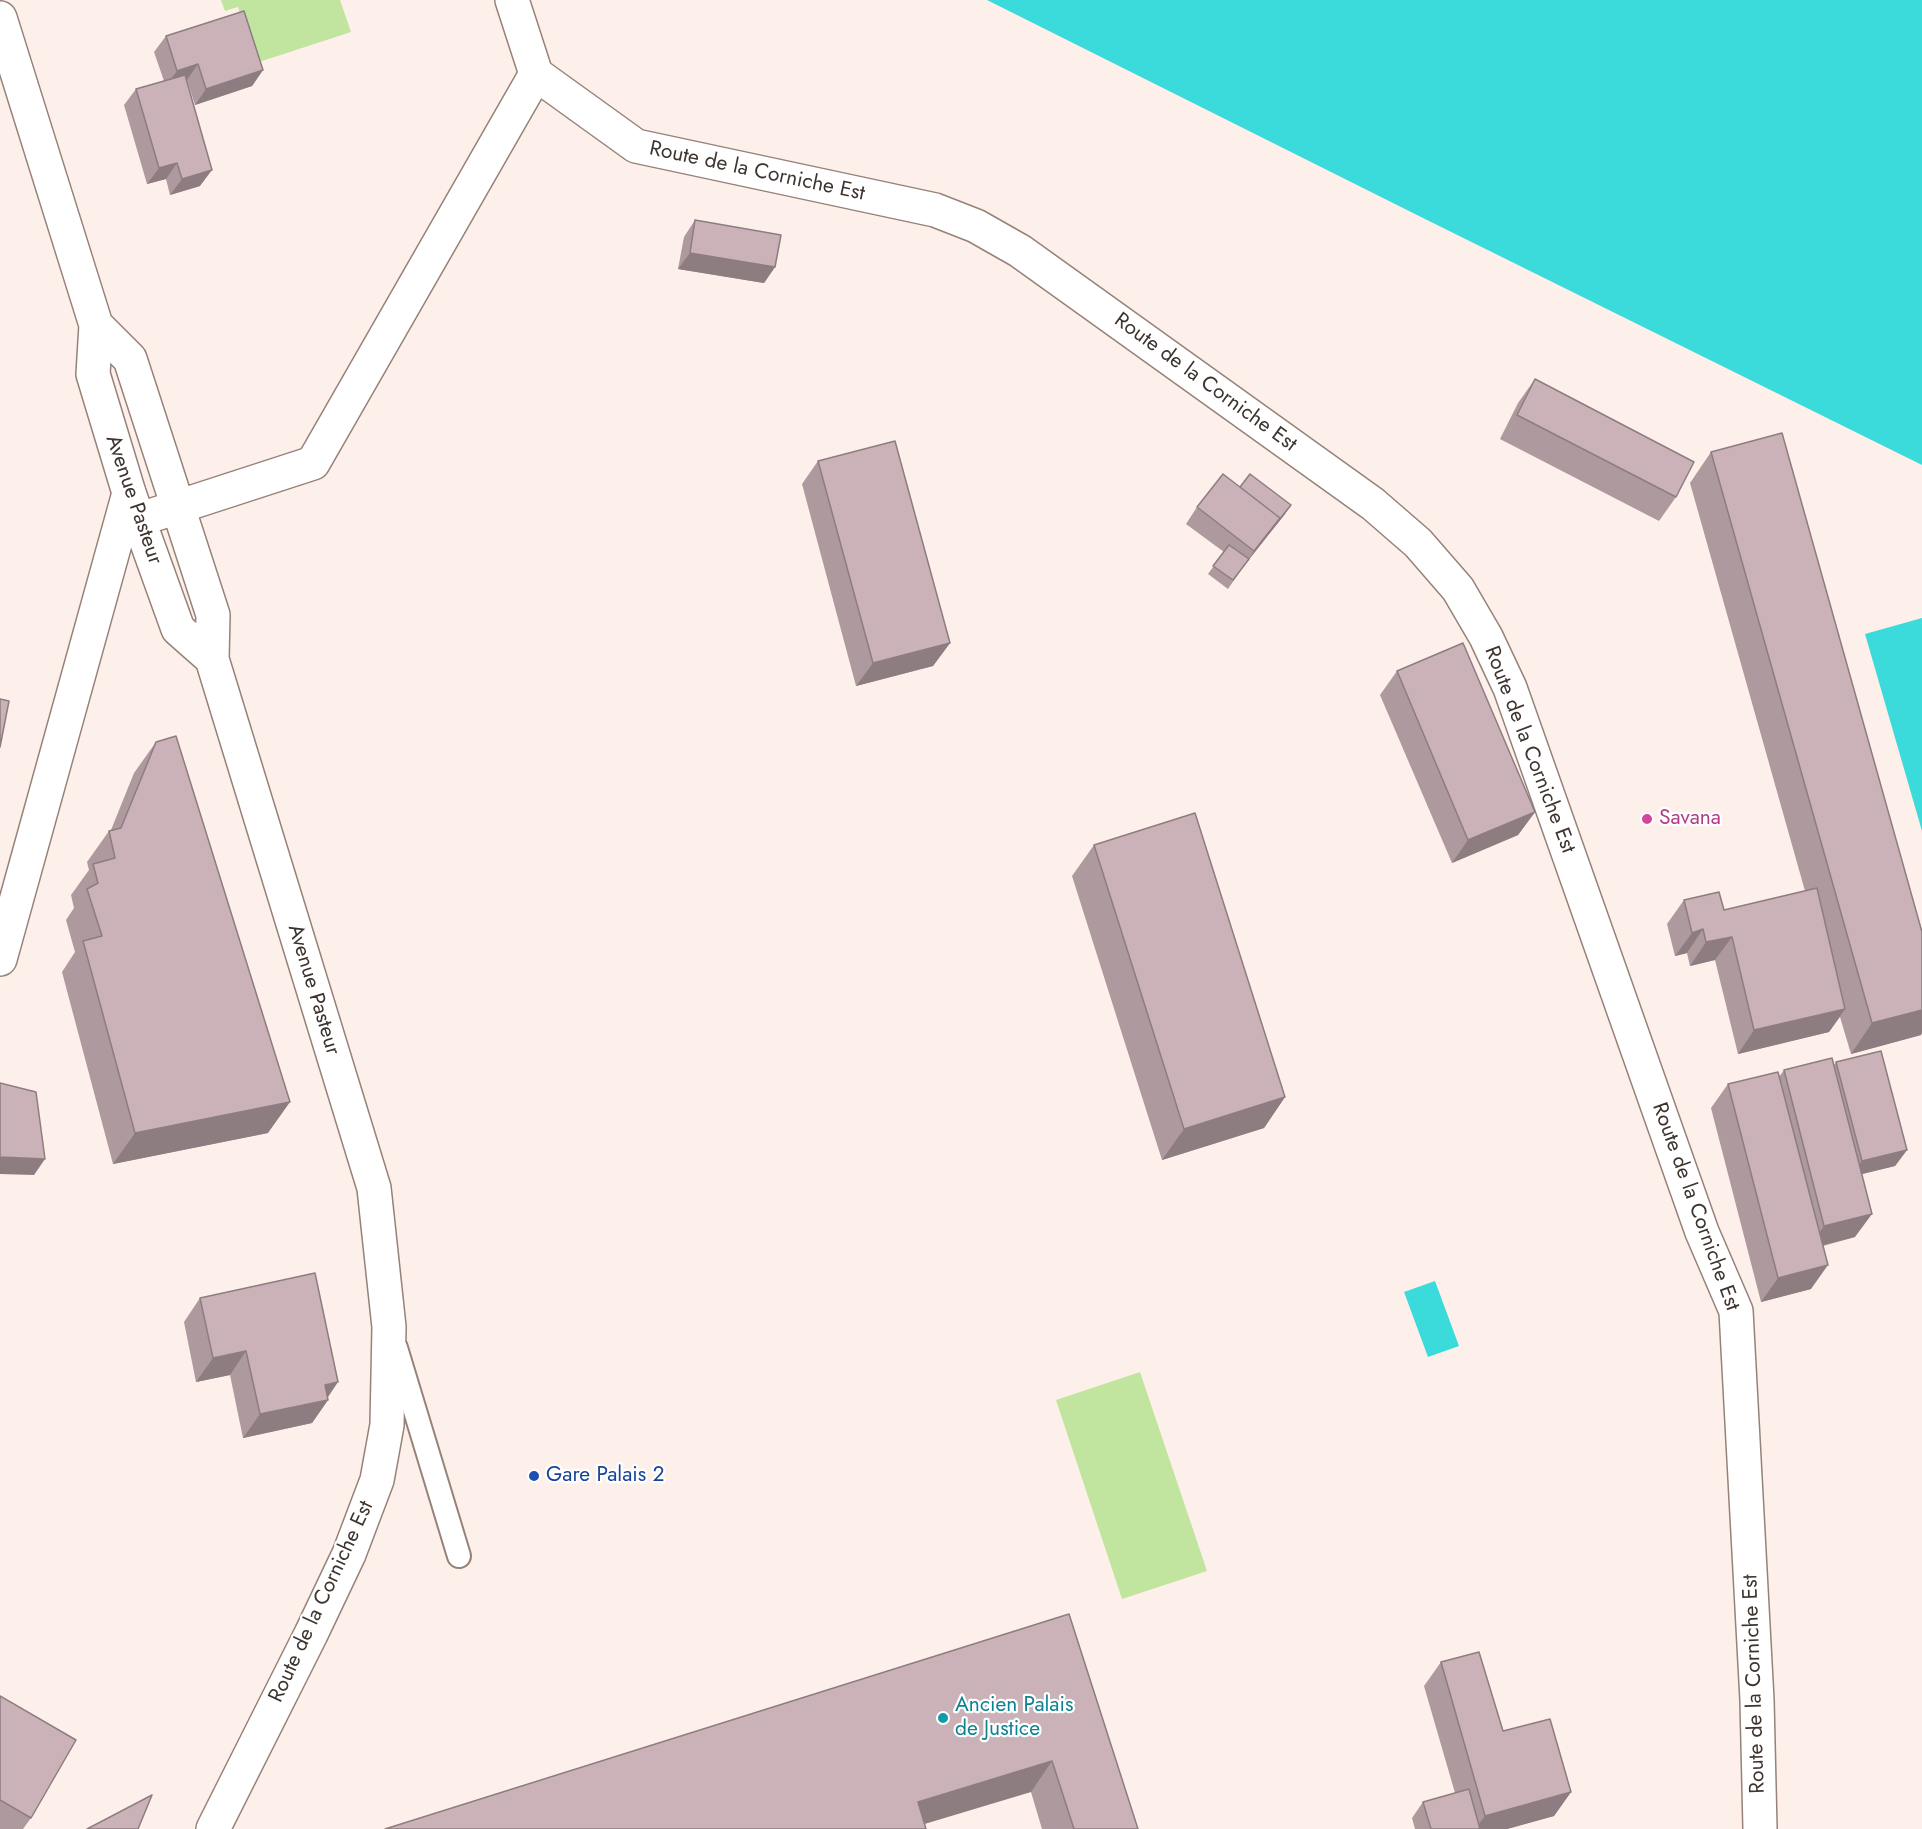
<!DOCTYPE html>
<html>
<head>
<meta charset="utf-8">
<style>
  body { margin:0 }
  canvas { display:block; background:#fdefe9 }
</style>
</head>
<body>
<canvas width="1922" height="1829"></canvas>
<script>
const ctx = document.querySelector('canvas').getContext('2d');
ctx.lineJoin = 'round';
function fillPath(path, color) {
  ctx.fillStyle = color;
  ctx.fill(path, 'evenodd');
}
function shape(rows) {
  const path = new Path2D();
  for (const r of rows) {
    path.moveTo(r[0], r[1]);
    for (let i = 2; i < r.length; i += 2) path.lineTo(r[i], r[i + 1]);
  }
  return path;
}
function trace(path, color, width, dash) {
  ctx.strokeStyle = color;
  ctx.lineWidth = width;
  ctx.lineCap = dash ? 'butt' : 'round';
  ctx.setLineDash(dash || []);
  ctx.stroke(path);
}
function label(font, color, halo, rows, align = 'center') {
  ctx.font = font + ' Jost,sans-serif';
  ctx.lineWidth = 4.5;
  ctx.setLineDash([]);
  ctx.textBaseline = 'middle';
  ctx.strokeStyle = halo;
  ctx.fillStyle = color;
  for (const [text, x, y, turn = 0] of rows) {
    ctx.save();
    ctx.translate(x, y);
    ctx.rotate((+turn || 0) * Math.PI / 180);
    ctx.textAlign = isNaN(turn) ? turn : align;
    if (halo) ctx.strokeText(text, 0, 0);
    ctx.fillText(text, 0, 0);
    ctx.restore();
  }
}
fillPath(shape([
  [221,0,340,0,351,32,256,63,238,7,225,11],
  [1140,1372,1207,1571,1122,1599,1056,1400]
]), '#c1e59e');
fillPath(shape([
  [987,0,1922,0,1922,465,1421,217],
  [1922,618,1922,831,1865,634],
  [1435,1281,1459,1346,1428,1357,1404,1292]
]), '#3bdadb');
const lane = shape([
  [396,1348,459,1556]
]);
const street = shape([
  [0,959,129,493]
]);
const secondary = shape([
  [512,0,536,74,636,146,935,210,976,226,1020,251,1373,504,1418,543,1458,589,1486,637,1510,688,1702,1232,1736,1311,1757,1700,1760,1829],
  [0,18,96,325,93,374,129,493,178,629,212,659],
  [96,325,130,359,213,615,212,659,374,1188,389,1327,387,1425,377,1480,349,1554,311,1634,213,1829],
  [156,514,313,463,536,74]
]);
trace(lane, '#968278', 26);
trace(street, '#968278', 36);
trace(secondary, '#968278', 36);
trace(lane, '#fff', 22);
trace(street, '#fff', 33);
trace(secondary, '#fff', 33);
fillPath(shape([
  [166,36,263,70,252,86,195,105,187,80,186,80,200,186,170,195,166,179,147,184,124,105,136,89,164,81,154,52],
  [695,220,775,267,764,283,678,269,684,237],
  [1535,379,1676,497,1659,521,1500,439,1518,403],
  [1711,452,1921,1035,1851,1054,1840,1017,1829,1032,1738,1054,1715,960,1690,966,1687,953,1675,956,1667,924,1684,900,1724,910,1805,891,1690,483],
  [818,461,950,643,933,666,856,686,802,484],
  [1240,487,1285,514,1243,567,1228,589,1208,574,1224,552,1186,524,1197,507],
  [1397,671,1535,812,1518,835,1452,863,1380,695],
  [156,742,268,1133,113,1164,62,972,75,952,66,920,74,908,71,895,89,870,87,862,109,831,111,830,134,773],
  [1094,845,1285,1097,1264,1128,1162,1160,1072,876],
  [1836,1062,1907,1150,1895,1166,1862,1174,1855,1237,1823,1246,1811,1289,1761,1302,1711,1108,1728,1084,1779,1077,1784,1070,1834,1065],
  [200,1298,328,1398,328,1400,312,1423,243,1438,230,1375,196,1382,184,1322],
  [1069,1614,1138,1829,1042,1829,1031,1792,385,1829],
  [1441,1662,1503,1731,1571,1792,1554,1816,1507,1829,1415,1829,1412,1818,1423,1802,1455,1793,1424,1686],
  [0,1696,31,1818,23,1829,0,1829]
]), '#ae999e');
fillPath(shape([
  [198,64,187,80,165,87,177,71],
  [263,70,252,86,195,105,206,89],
  [177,163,166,179,147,184,159,168],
  [212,170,200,186,170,195,182,179],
  [690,253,775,267,764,283,678,269],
  [1291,505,1285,514,1243,567,1254,551],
  [950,643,933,666,856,686,873,663],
  [1535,812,1518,835,1452,863,1468,840],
  [1703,929,1687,953,1675,956,1692,933],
  [1732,937,1715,960,1690,966,1706,942],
  [1845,1009,1829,1032,1738,1054,1754,1030],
  [1922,1010,1922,1033,1921,1035,1851,1054,1872,1023],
  [1285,1097,1264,1128,1162,1160,1184,1129],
  [290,1102,268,1133,113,1164,135,1133],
  [1907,1150,1895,1166,1850,1177,1862,1161],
  [0,1157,45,1159,34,1175,0,1174],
  [1872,1214,1855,1237,1808,1249,1824,1226],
  [1828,1265,1811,1289,1761,1302,1778,1278],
  [246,1351,230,1375,196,1382,213,1358],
  [338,1382,326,1400,328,1400,312,1423,243,1438,260,1414,325,1385],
  [1052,1761,1031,1792,908,1829,918,1802],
  [1571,1792,1554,1816,1507,1829,1475,1829,1485,1816]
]), '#8d7d81');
const building = shape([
  [244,11,263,70,206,89,198,64,177,71,166,36,244,11],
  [185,75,212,170,182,179,177,163,159,168,136,89,185,75],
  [695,220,781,235,775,267,690,253,695,220],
  [1535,379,1694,462,1676,497,1517,415,1535,379],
  [1782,433,1922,932,1922,1010,1872,1023,1711,452,1782,433],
  [895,441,950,643,873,663,818,461,895,441],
  [1223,474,1280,518,1254,551,1197,507,1223,474],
  [1250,474,1291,505,1275,525,1280,518,1240,487,1250,474],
  [1229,545,1249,559,1233,580,1213,566,1229,545],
  [1463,643,1535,812,1468,840,1397,671,1463,643],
  [0,699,9,701,0,747,0,699],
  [176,736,290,1102,135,1133,83,941,102,936,87,889,98,883,93,864,115,858,109,831,121,828,156,742,176,736],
  [1195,813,1285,1097,1184,1129,1094,845,1195,813],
  [1817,888,1845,1009,1754,1030,1732,937,1706,942,1703,929,1692,933,1684,900,1719,892,1724,910,1817,888],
  [1881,1051,1907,1150,1862,1161,1836,1062,1881,1051],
  [1832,1058,1872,1214,1824,1226,1784,1070,1832,1058],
  [1778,1072,1828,1265,1778,1278,1728,1084,1778,1072],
  [0,1083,36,1092,45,1159,0,1157,0,1083],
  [315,1273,338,1382,325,1385,328,1400,260,1414,246,1351,213,1358,200,1298,315,1273],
  [1069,1614,1138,1829,1074,1829,1052,1761,918,1802,926,1829,385,1829,1069,1614],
  [1479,1652,1503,1731,1550,1719,1571,1792,1485,1816,1441,1662,1479,1652],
  [0,1696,76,1740,31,1818,0,1800,0,1696],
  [1469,1789,1480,1829,1431,1829,1423,1802,1469,1789],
  [152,1795,138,1829,87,1829,152,1795]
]);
fillPath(building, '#cab2b8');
trace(building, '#8d7d81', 1.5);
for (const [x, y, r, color] of [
  [1647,819,6,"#d1479c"],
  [534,1476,6,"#1a4fb4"],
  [943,1718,6,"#0f9aa8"]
]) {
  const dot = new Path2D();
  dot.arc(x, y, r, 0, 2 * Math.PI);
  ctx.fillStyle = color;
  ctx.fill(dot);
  trace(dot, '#fff', 2);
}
label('21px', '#3d3430', '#fff', [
  ["Route de la Corniche Est",757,172,12],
  ["Route de la Corniche Est",1205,383,36],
  ["Avenue Pasteur",133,500,71],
  ["Route de la Corniche Est",1529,750,69],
  ["Avenue Pasteur",313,990,73],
  ["Route de la Corniche Est",1695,1207,70],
  ["Route de la Corniche Est",322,1602,-65],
  ["Route de la Corniche Est",1755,1684,-92]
]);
label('21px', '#b23c85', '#fff', [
  ["Savana",1659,819]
], 'left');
label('21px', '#164399', '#fff', [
  ["Gare Palais 2",546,1476]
], 'left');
label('21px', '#0d838f', '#fff', [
  ["Ancien Palais",955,1706],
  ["de Justice",955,1730]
], 'left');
</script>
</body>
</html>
